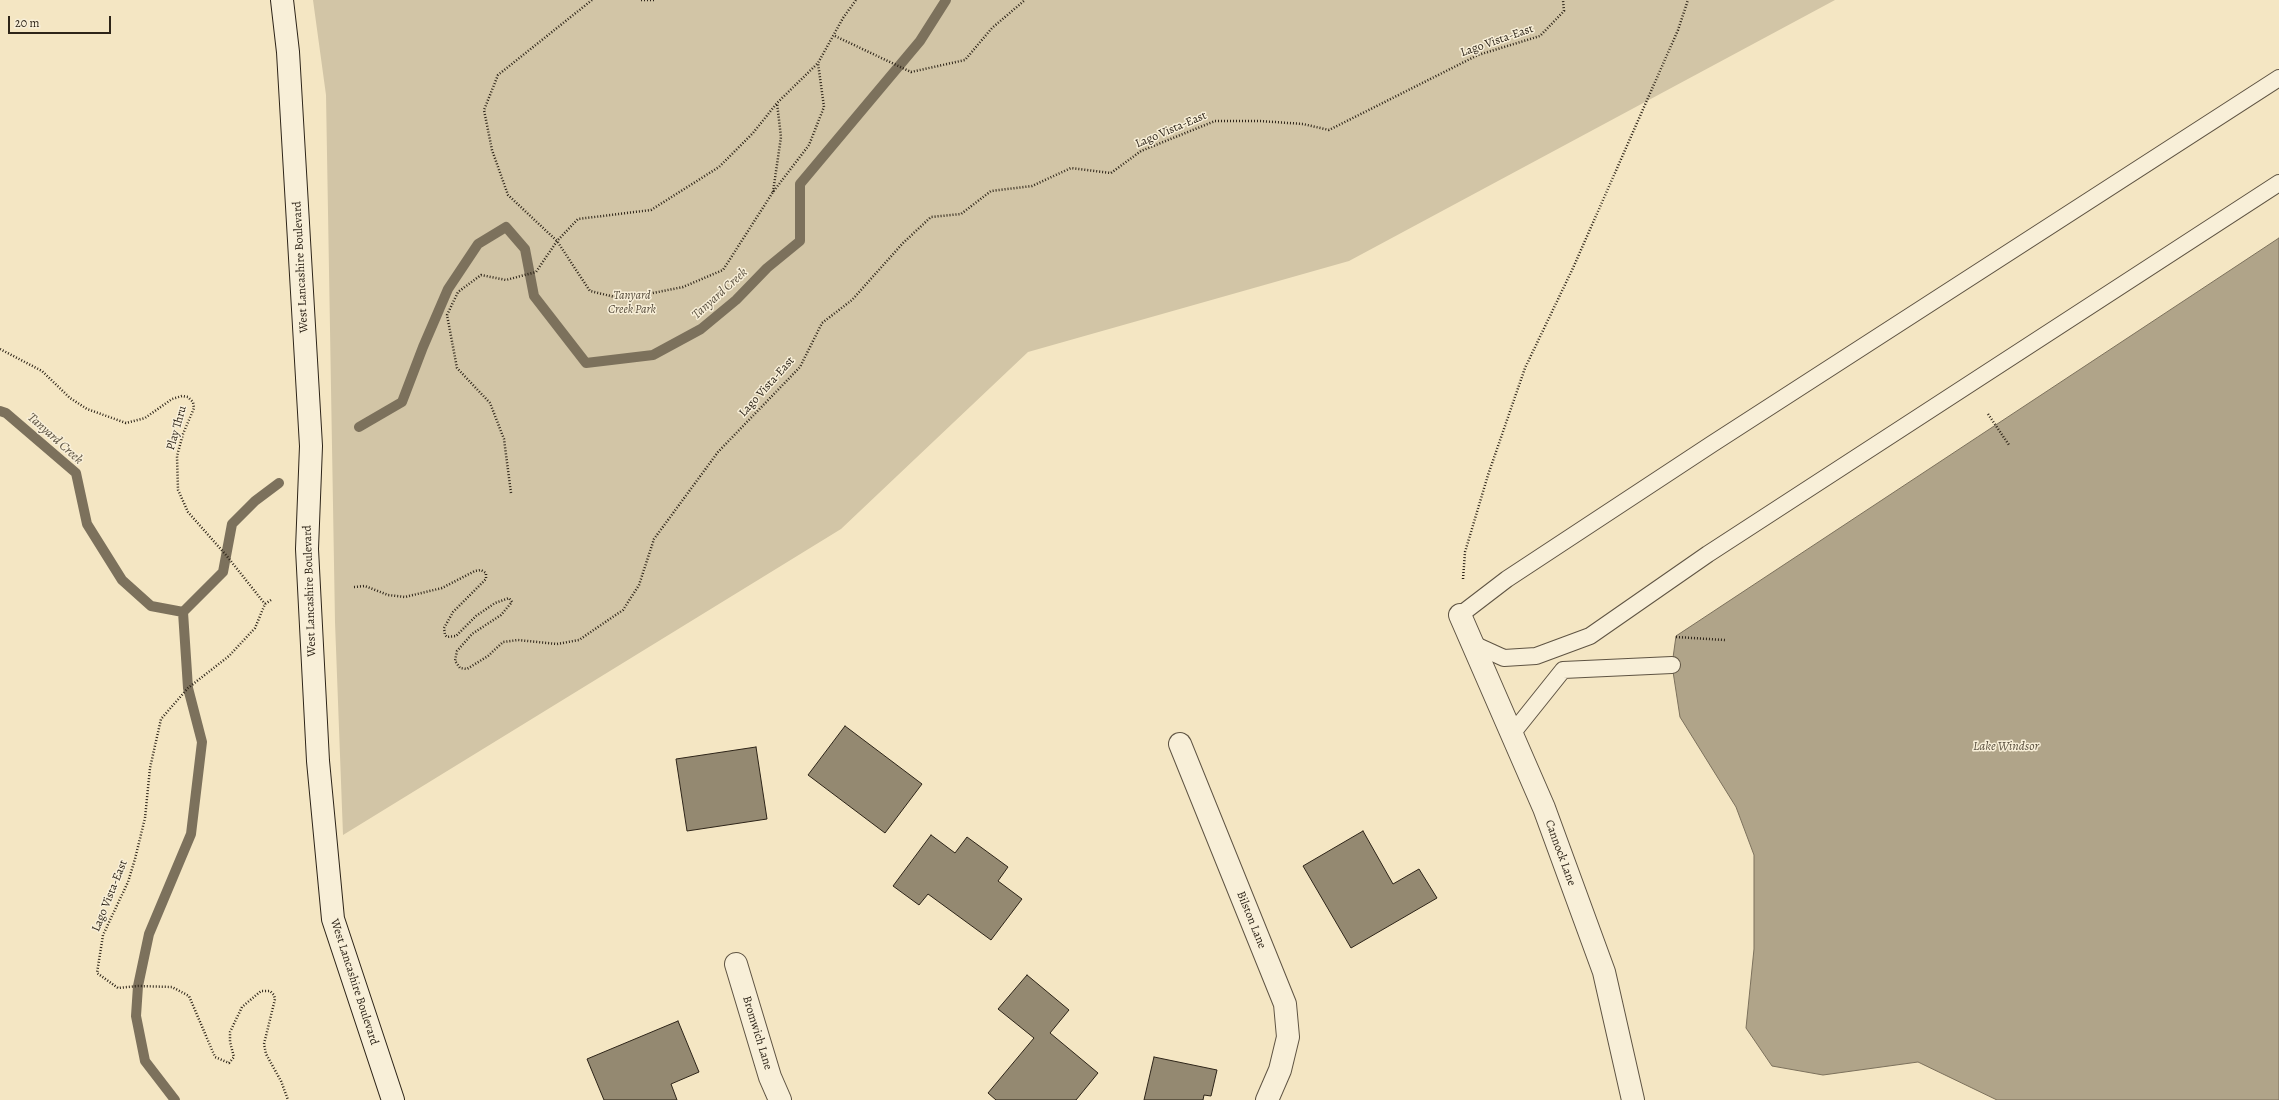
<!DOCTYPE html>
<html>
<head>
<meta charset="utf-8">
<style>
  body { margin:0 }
  #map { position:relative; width:2279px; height:1100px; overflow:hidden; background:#f4e6c3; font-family:Alegreya,serif }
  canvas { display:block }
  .scale { position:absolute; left:8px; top:16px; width:103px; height:18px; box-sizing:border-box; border:2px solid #2d2418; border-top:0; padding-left:5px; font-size:12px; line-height:14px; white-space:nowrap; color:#2d2418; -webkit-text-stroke:3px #f8efd8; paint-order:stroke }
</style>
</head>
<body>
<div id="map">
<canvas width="2279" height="1100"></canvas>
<div class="scale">20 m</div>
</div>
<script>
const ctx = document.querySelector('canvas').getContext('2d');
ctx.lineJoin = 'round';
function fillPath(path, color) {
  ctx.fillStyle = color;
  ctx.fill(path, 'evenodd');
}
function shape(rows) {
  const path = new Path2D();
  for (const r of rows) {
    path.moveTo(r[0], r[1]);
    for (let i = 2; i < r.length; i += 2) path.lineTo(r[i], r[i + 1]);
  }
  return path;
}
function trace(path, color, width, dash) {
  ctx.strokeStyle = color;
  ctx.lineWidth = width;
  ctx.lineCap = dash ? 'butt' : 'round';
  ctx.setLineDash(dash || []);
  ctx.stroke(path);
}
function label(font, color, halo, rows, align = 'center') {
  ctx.font = font + ' Alegreya,serif';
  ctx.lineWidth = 3;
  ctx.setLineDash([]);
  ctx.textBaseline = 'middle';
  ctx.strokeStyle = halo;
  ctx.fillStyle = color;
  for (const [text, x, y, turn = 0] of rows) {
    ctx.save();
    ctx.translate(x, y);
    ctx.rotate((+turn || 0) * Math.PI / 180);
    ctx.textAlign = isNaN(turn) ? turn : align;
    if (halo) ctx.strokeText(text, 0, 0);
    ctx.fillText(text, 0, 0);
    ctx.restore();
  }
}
fillPath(shape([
  [313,0,1835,0,1349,261,1028,352,841,529,343,835,335,622,326,95]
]), '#d2c5a6');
const water = shape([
  [2279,238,2279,1100,1997,1100,1918,1062,1823,1075,1772,1066,1746,1028,1754,949,1754,855,1736,807,1680,717,1672,665,1676,636,2279,238]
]);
fillPath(water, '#b0a489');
trace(water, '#7c715c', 1);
trace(shape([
  [0,411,6,413,76,473,87,524,122,580,151,606,183,612,223,572,232,524,255,501,279,483],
  [359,427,402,402,423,347,448,289,478,244,506,227,525,249,534,296,586,363,653,355,701,329,736,300,767,268,800,241,800,184,920,41,946,0],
  [175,1100,145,1061,136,1016,138,986,149,934,191,834,202,742,188,688,183,612]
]), '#7c715c', 10);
const building = shape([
  [845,726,922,784,885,833,808,775,845,726],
  [756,747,767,819,687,831,676,759,756,747],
  [1363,831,1393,884,1419,869,1437,898,1351,948,1303,866,1363,831],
  [931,835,955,853,967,837,1008,867,998,881,1022,899,991,940,928,894,919,905,893,886,931,835],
  [1027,975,1069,1010,1050,1033,1098,1073,1076,1100,996,1100,988,1093,1034,1038,998,1009,1027,975],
  [678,1021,699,1072,671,1084,677,1100,604,1100,587,1059,678,1021],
  [1154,1057,1217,1070,1211,1096,1204,1095,1203,1100,1144,1100,1154,1057]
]);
fillPath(building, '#948971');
trace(building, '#2d2418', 1);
const lane = shape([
  [1460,615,1507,579,1712,444,2279,78],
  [1471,643,1504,658,1536,656,1590,636,1708,554,2279,183],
  [1511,735,1563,670,1672,665]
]);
const street = shape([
  [1460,615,1544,808,1604,972,1633,1100],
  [1180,744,1285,1004,1288,1037,1280,1070,1267,1100],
  [736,964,770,1077,780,1100]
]);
const secondary = shape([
  [282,0,288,52,311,446,307,549,318,761,333,919,393,1100]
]);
trace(lane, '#5f5443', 18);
trace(street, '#5f5443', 24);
trace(secondary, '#2d2418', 24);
trace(shape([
  [592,0,498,75,484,110,492,150,508,195,557,241,590,291,623,299,683,287,723,270,773,192,809,145,824,107,818,63],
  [641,0,654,0],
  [835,36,911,72,965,60,992,28,1025,0],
  [773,192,781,137,777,103],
  [0,349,42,371,70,398,87,409,126,423,145,418,172,399,182,396,188,397,193,402,194,408,183,434,177,456,178,490,188,512,226,555,265,604],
  [1988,414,2009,445],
  [511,493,504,439,490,403,457,368,447,315,458,292,481,275,506,280,536,272,557,241,578,219,651,210,719,167,753,133,777,103,818,63,843,18,856,0],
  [1463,579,1465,552,1488,475,1525,368,1573,268,1678,30,1688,0],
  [354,587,365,586,388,595,405,597,442,588,475,571,481,570,486,573,486,579,453,612,444,628,445,635,447,637,456,636,476,616,495,603,509,598,512,602,501,615,472,634,457,651,455,661,460,668,467,669,488,656,503,642,518,640,557,644,579,640,623,610,639,585,654,539,718,452,800,367,822,323,852,300,903,243,931,217,961,214,991,191,1032,186,1071,168,1111,173,1141,151,1215,121,1260,121,1303,124,1329,130,1478,55,1540,36,1564,11,1563,0],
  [271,600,265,604,255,628,229,656,188,688,161,719,150,768,145,818,135,859,128,882,103,935,97,973,118,988,138,986,172,987,189,996,215,1057,229,1063,234,1057,230,1042,230,1032,242,1007,261,991,270,991,274,995,275,999,264,1044,266,1054,281,1081,288,1100],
  [1676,637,1725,640]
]), '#2d2418', 2.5, [1, 2]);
trace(lane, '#f8efd8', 16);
trace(street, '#f8efd8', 22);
trace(secondary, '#f8efd8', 22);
label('12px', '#2d2418', '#f8efd8', [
  ["Lago Vista-East",1497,41,-19],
  ["Lago Vista-East",1171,130,-23],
  ["West Lancashire Boulevard",301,267,-93],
  ["Lago Vista-East",767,387,-48],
  ["Play Thru",177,428,-74],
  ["West Lancashire Boulevard",310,591,-92],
  ["Cannock Lane",1560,853,70],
  ["Lago Vista-East",110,896,-68],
  ["Bilston Lane",1251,920,68],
  ["West Lancashire Boulevard",354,982,72],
  ["Bromwich Lane",757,1033,73]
]);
label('italic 12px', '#564c3c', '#f8efd8', [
  ["Tanyard",632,296],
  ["Creek Park",632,310]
]);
label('italic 13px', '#5b5140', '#f8efd8', [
  ["Tanyard Creek",720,294,-42],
  ["Tanyard Creek",55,439,42],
  ["Lake Windsor",2006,747]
]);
</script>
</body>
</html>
